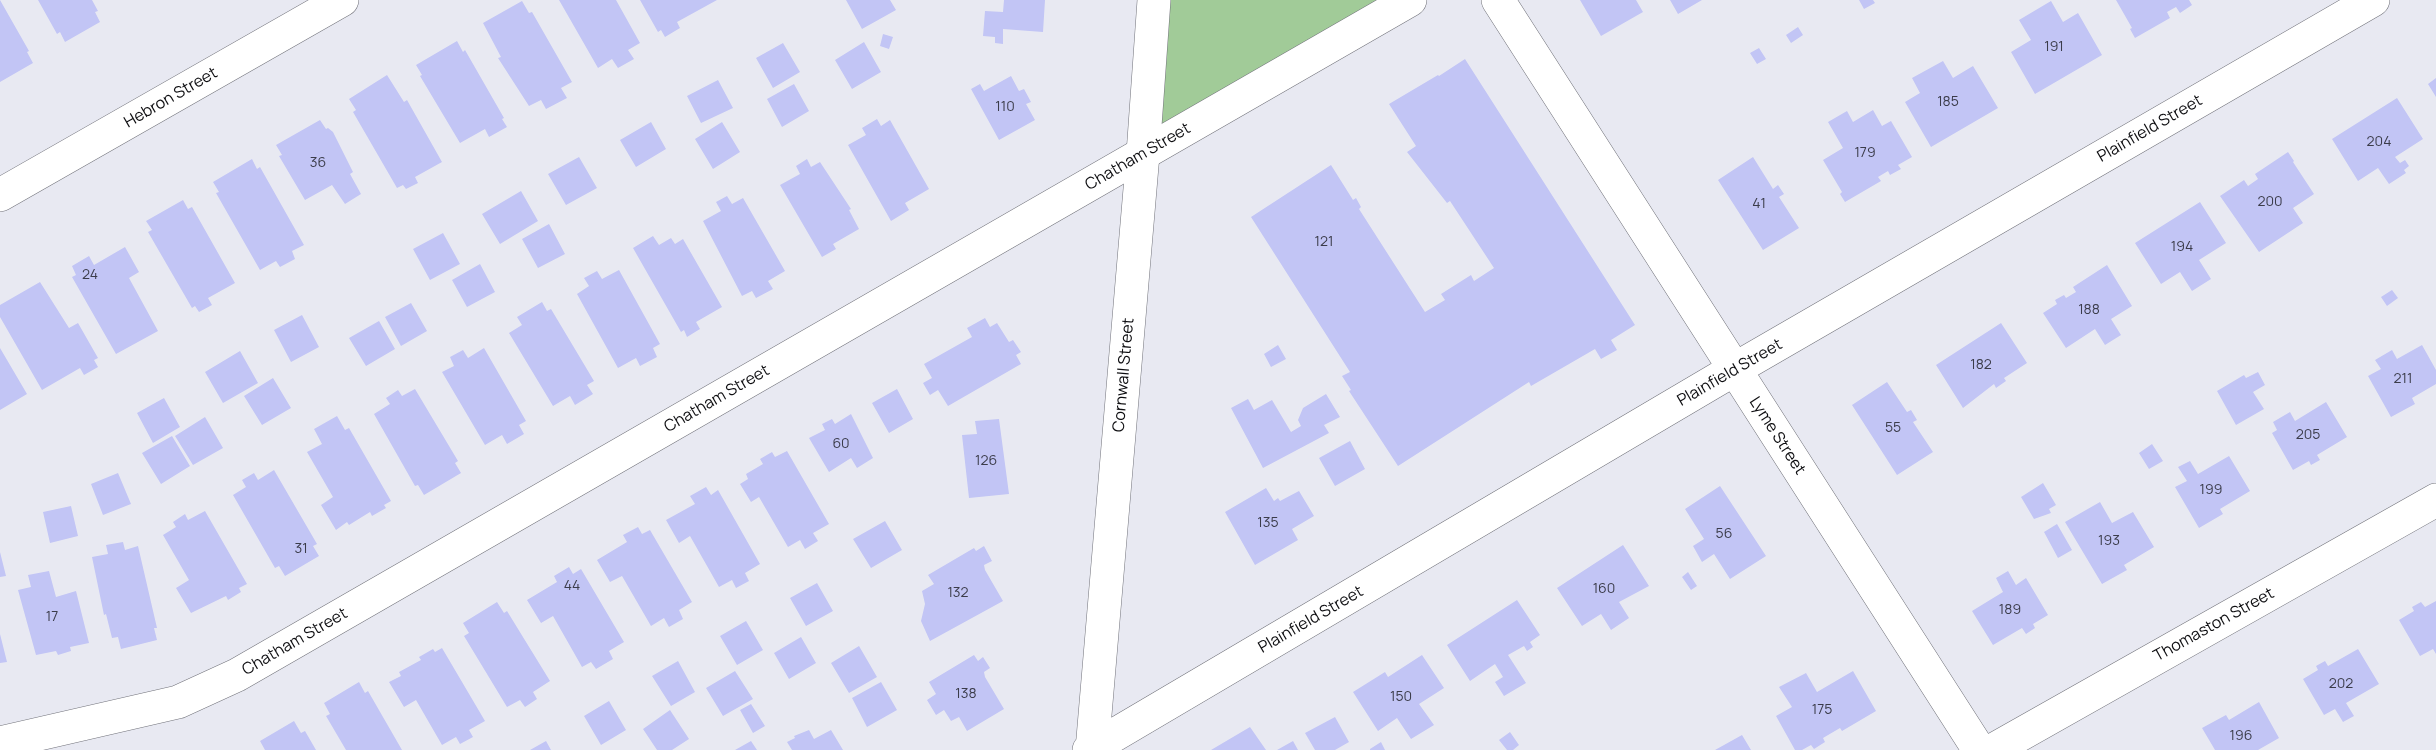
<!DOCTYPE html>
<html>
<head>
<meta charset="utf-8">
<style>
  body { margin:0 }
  canvas { display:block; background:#e8e9f2 }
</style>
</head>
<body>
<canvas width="2436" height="750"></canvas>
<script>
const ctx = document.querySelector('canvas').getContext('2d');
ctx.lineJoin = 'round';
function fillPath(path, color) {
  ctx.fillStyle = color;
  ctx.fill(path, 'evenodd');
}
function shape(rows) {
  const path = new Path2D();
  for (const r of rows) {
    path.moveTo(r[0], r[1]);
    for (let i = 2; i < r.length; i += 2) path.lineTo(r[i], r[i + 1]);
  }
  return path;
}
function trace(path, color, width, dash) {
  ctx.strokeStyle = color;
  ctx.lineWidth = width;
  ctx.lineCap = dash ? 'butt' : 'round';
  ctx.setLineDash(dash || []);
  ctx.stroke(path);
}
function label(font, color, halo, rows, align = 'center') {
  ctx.font = font + ' Manrope,sans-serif';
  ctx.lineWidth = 4.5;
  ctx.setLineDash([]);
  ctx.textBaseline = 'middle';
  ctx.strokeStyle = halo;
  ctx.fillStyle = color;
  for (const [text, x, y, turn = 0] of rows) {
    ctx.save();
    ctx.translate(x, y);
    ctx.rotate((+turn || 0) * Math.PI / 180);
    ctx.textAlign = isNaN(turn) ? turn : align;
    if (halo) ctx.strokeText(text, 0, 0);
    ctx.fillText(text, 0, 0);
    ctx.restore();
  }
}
fillPath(shape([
  [1154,0,1410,0,1143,154]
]), '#a1cb98');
fillPath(shape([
  [0,0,29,51,27,52,33,63,0,82],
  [38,0,92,0,98,11,95,12,100,22,65,42,60,32,57,34],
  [559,0,616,0,640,43,628,50,634,59,618,68,612,59,598,68],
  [640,0,717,0,677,22,680,28,665,37,661,30,658,32],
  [846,0,890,0,896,10,862,29],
  [1004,0,1045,0,1043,32,1003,29,1003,44,995,43,995,37,983,36,985,11,1003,12],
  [1580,0,1636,0,1643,12,1601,36],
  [1670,0,1702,0,1678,14],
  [1859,0,1873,0,1875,3,1864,9],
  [2116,0,2189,0,2192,5,2180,13,2176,7,2167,12,2170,18,2135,38,2130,29,2132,28],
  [522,1,529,13,532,12,572,82,561,88,567,98,546,109,541,100,529,106,498,58,501,57,483,23],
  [2051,1,2063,22,2078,13,2102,55,2035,94,2011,52,2031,40,2019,20],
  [1798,27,1803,35,1791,43,1786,35],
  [883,34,893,37,889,49,880,46],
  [457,41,463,52,465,50,504,118,502,119,507,127,489,137,485,129,460,143,420,76,422,75,416,65],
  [864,42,881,72,852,89,835,60],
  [783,43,800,72,773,88,756,58],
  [1759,48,1766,59,1757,64,1750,53],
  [1465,59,1635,325,1611,340,1617,350,1601,359,1595,349,1531,386,1529,382,1398,466,1349,391,1351,390,1342,376,1350,372,1251,217,1331,165,1353,200,1356,198,1361,207,1359,209,1425,312,1445,300,1441,294,1471,275,1474,281,1494,268,1450,201,1447,203,1407,152,1416,146,1389,104,1438,75,1439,76],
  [1943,61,1953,78,1973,66,1998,108,1931,147,1905,102,1920,93,1912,78],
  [387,75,404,102,407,100,442,162,415,177,418,183,406,189,403,185,397,188,353,112,356,110,349,99],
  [1011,76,1019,91,1024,89,1031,102,1026,104,1035,120,999,140,971,89,980,84,984,91],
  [2436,78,2436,97,2428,84],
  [718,80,733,108,701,123,687,96],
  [794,84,809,111,782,127,767,99],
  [2397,98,2423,139,2395,157,2400,163,2405,160,2409,166,2404,170,2406,173,2389,184,2378,168,2358,181,2332,139],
  [1873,110,1882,126,1891,121,1912,157,1898,165,1901,169,1890,175,1888,171,1878,177,1881,181,1845,202,1840,194,1842,192,1823,160,1843,148,1828,122,1847,111,1853,122],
  [877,119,881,126,890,120,929,189,905,203,909,210,891,221,848,145,866,135,862,128],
  [320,120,326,129,328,128,333,132,353,172,350,174,361,194,345,204,332,185,305,200,279,156,282,155,276,145],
  [651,122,666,149,636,167,620,140],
  [722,122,740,152,713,169,695,139],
  [2288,152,2294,161,2293,162,2314,194,2293,208,2303,223,2259,252,2220,196,2244,180,2248,186,2258,179,2255,174],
  [579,157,597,188,566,205,548,174],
  [1753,157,1773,189,1778,185,1784,194,1779,197,1799,228,1763,250,1718,180],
  [252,159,257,169,260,167,304,245,292,251,295,259,280,267,276,261,260,270,216,193,219,192,213,182],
  [807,159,811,167,820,162,851,209,849,210,859,229,833,244,836,249,822,257,780,185,800,174,796,166],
  [521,191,538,221,500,244,482,214],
  [727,196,732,204,743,198,785,271,768,281,773,289,756,298,752,291,742,296,703,221,721,211,716,202],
  [183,200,188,209,192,207,235,283,208,298,212,305,199,312,195,306,192,308,148,232,152,230,146,221],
  [2200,202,2226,243,2199,260,2211,279,2192,291,2180,272,2161,284,2135,243],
  [549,224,565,254,538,268,522,239],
  [443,233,460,264,430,280,413,249],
  [653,236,659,245,671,238,675,244,683,239,722,307,696,322,700,329,687,337,684,330,681,332,633,248],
  [125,247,139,272,129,278,158,331,116,354,72,277,76,275,72,266,89,256,94,265],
  [480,264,495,292,467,307,452,280],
  [2107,265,2132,306,2111,319,2121,335,2105,345,2095,329,2066,348,2043,313,2057,304,2055,300,2064,295,2066,298,2076,292,2073,287],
  [619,270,660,344,653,348,657,357,640,366,636,358,618,368,577,294,589,286,584,278,597,271,602,279],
  [40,282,69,328,78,323,98,358,94,360,98,367,84,375,80,368,42,390,0,317,0,305],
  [2392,290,2398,298,2387,306,2381,297],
  [542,302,547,311,551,309,594,381,587,385,593,394,575,405,570,396,553,406,509,333,522,325,517,317],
  [411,303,427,331,401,346,385,317],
  [302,315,319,347,291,362,274,330],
  [985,318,990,327,997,323,1009,342,1013,340,1021,352,1016,355,1021,364,948,406,938,390,930,395,923,383,932,378,924,364,972,337,967,328],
  [379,321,395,349,366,366,349,338],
  [2001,323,2027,363,2004,378,2006,381,1996,388,1994,384,1963,408,1936,365],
  [1278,345,1286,359,1271,367,1264,354],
  [2422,345,2436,370,2436,384,2412,398,2415,404,2391,417,2368,376,2381,369,2375,360,2392,350,2397,359],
  [0,348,27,394,0,410],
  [484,348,526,421,519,425,524,434,507,444,502,435,485,445,442,372,454,366,450,357,463,350,468,358],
  [240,351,258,383,223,403,205,372],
  [2258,372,2265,385,2253,392,2264,409,2236,425,2217,391,2244,375,2246,378],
  [273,378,291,408,262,425,244,396],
  [1887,382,1907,412,1911,410,1917,420,1913,422,1933,452,1897,475,1852,405],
  [415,389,458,461,455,463,461,473,424,495,418,485,415,486,374,414,390,404,386,398,398,390,402,396],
  [897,389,913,419,889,433,872,403],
  [1326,394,1340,417,1324,425,1329,433,1263,468,1231,408,1248,399,1254,410,1272,400,1291,432,1301,426,1298,420,1303,408],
  [164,398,180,427,153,443,137,413],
  [2326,402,2347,437,2317,455,2320,460,2311,465,2309,461,2293,470,2272,433,2277,430,2273,422,2290,412,2295,421],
  [851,414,873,458,857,468,851,458,829,472,809,438,825,430,822,424,832,419,835,424],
  [337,416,345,430,349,428,391,501,384,505,386,508,372,516,370,512,349,525,347,522,336,530,321,505,333,497,307,452,322,444,314,429],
  [205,417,223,448,193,465,175,436],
  [999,419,1009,494,969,498,962,435,977,434,975,421],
  [172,436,190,466,161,484,142,453],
  [1350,441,1365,469,1335,486,1319,458],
  [2152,444,2163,461,2149,469,2139,453],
  [787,451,829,524,813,533,818,541,805,549,800,540,788,547,759,497,751,502,740,484,748,479,746,474,763,464,760,459,772,452,775,457],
  [2229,456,2250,491,2220,509,2223,514,2199,528,2175,487,2187,481,2178,467,2190,461,2198,474],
  [274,470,317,544,313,546,319,556,285,576,279,566,275,568,233,495,246,487,242,480,254,473,258,480],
  [118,473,131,504,103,515,91,484],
  [2043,483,2056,505,2049,509,2051,513,2034,519,2021,497],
  [1720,486,1766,556,1730,579,1714,554,1702,562,1693,546,1704,539,1685,509],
  [706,487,711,495,718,490,760,564,745,573,749,581,736,588,732,580,719,587,690,536,679,543,666,520,695,504,690,496],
  [1266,488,1274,501,1278,498,1280,501,1299,491,1314,516,1292,529,1298,540,1255,565,1225,512],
  [2100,502,2112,523,2133,512,2154,547,2124,565,2127,570,2102,584,2065,522],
  [71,506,78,536,50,543,43,512],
  [205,511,247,584,239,588,241,592,228,600,226,596,191,613,176,588,189,580,163,535,176,527,173,522,185,514,188,520],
  [885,521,902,550,871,568,853,539],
  [2057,524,2072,550,2058,558,2044,532],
  [638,527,642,534,650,530,692,602,679,610,683,619,669,627,664,618,651,626,622,576,610,582,597,560,627,542,623,535],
  [123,542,125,550,138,546,157,628,154,628,157,640,121,649,118,637,112,638,106,614,104,615,92,557,108,554,106,545],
  [1623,545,1649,586,1619,602,1629,618,1611,630,1601,614,1582,626,1557,588],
  [984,546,992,561,984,565,985,570,1003,601,930,641,921,621,925,604,922,591,934,584,928,575,974,548,976,551],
  [0,552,6,576,0,577],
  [569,567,573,574,581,569,624,642,609,651,613,659,596,669,591,662,582,667,553,616,541,623,527,600,557,582,554,576],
  [49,571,56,597,76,591,89,643,70,647,71,651,58,655,56,651,36,655,18,590,31,587,28,575],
  [2008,571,2016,585,2026,578,2048,615,2033,624,2035,628,2026,634,2022,628,1993,645,1972,611,2003,592,1996,578],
  [1688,572,1697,586,1691,590,1682,577],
  [817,583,833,611,806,626,790,598],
  [1517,600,1540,635,1530,642,1533,647,1527,651,1524,646,1508,655,1526,683,1504,696,1495,682,1503,677,1495,664,1470,681,1447,645],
  [2436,601,2436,654,2433,649,2420,656,2399,620,2414,611,2412,607,2421,602,2425,607],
  [497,602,504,613,507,611,550,681,533,692,537,699,525,707,520,700,507,707,464,636,469,633,463,623],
  [746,621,763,650,737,665,720,636],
  [0,634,7,662,0,663],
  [801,637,816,663,789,679,774,653],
  [859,646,877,677,849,693,831,663],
  [442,648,485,721,469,730,473,737,460,744,456,737,442,745,416,700,404,707,389,682,401,676,399,672,421,660,419,657,433,649,435,652],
  [2358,649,2379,684,2346,703,2354,716,2343,722,2335,709,2324,715,2303,679,2318,670,2316,666,2325,661,2328,666],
  [974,655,978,661,983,657,990,668,984,672,985,677,1004,709,967,731,959,717,951,721,944,710,936,715,927,700,936,694,929,682],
  [1422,655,1444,688,1419,704,1434,725,1411,739,1397,718,1378,731,1353,692,1385,672,1388,677],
  [678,661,695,692,671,706,652,676],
  [735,671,753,699,723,716,706,688],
  [1853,671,1876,711,1842,731,1840,728,1823,738,1825,742,1814,749,1811,745,1802,750,1795,750,1776,716,1792,707,1779,687,1806,673,1817,692],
  [359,682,365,693,368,691,402,750,346,750,326,716,330,714,324,703],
  [881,682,897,710,867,727,852,698],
  [609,701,626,730,601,745,584,716],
  [2259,702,2279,738,2258,750,2215,750,2202,728,2226,715,2229,720],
  [751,704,765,726,753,733,740,710],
  [670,710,689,739,672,750,657,750,643,729],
  [1335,717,1349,742,1335,750,1315,750,1305,733],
  [294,721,301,733,305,731,316,750,265,750,260,741],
  [1250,727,1266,750,1211,750],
  [809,730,814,739,831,730,843,750,792,750,787,742,795,738,794,736],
  [1510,732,1519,745,1513,750,1507,750,1499,740],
  [1742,735,1751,750,1715,750],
  [546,741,551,750,530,750],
  [751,741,757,750,735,750],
  [1293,741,1298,750,1277,750],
  [1381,742,1385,750,1370,750,1370,749]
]), '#c2c5f5');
const minor = shape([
  [1498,0,1979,750],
  [0,195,342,0],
  [0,743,178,702,237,675,1410,0],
  [1993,750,2436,500]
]);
const tertiary = shape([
  [1089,750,1735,369,2373,0],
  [1092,750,1143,154,1154,0]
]);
trace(minor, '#71727a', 34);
trace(tertiary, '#71727a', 34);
trace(minor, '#fff', 33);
trace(tertiary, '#fff', 33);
label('14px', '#3b3c4a', null, [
  ["191",2054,47],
  ["185",1948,102],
  ["110",1005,107],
  ["204",2379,142],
  ["179",1865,153],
  ["36",318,163],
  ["200",2270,202],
  ["41",1759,204],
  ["121",1324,242],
  ["194",2182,247],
  ["24",90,275],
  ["188",2089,310],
  ["182",1981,365],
  ["211",2403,379],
  ["55",1893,428],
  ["205",2308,435],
  ["60",841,444],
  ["126",986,461],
  ["199",2211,490],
  ["135",1268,523],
  ["56",1724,534],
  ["193",2109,541],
  ["31",301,549],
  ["44",572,586],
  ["160",1604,589],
  ["132",958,593],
  ["189",2010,610],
  ["17",52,617],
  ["202",2341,684],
  ["138",966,694],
  ["150",1401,697],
  ["175",1822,710],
  ["196",2241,736]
]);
label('16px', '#0e0e11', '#fff', [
  ["Hebron Street",171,98,-30],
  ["Plainfield Street",2150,129,-30],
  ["Chatham Street",1138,157,-30],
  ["Plainfield Street",1730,373,-30],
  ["Cornwall Street",1124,375,-85],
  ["Chatham Street",717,399,-30],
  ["Lyme Street",1777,436,57],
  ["Plainfield Street",1311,620,-30],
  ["Thomaston Street",2214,625,-29],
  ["Chatham Street",295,642,-30]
]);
</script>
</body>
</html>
